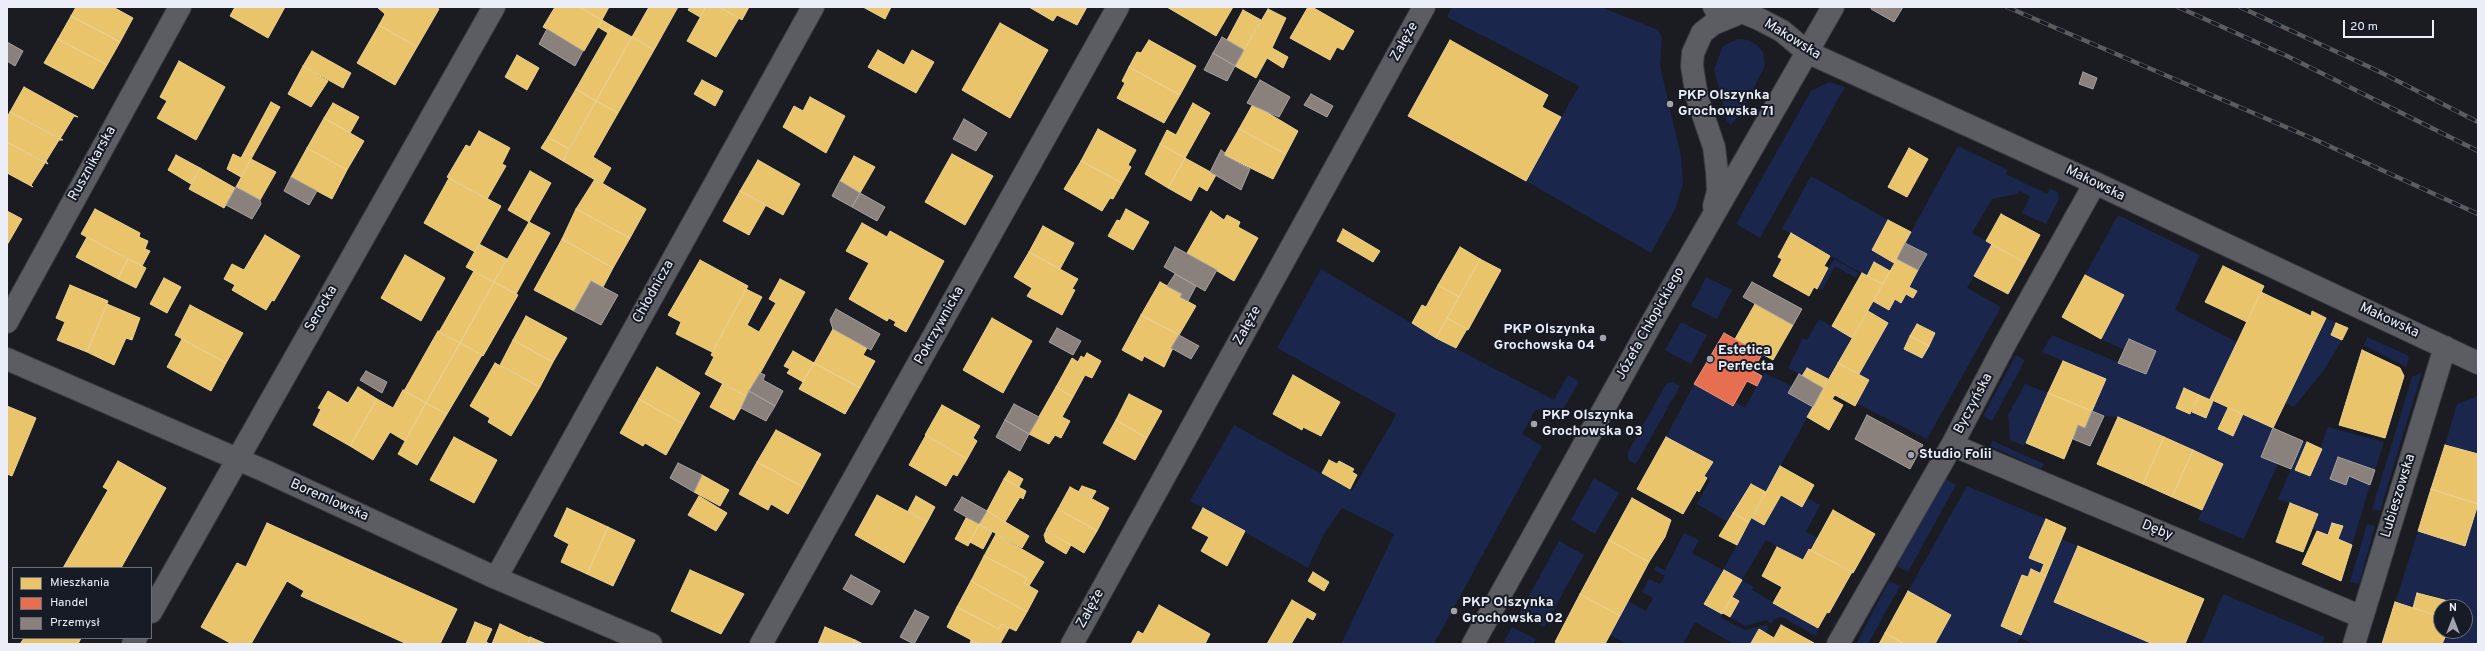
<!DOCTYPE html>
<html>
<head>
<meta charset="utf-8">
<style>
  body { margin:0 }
  #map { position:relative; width:2485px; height:651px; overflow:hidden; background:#1a1c22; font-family:Overpass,sans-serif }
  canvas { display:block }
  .frame { position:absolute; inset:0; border:8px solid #ebeef6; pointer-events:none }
  .legend { position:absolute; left:12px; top:567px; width:140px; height:72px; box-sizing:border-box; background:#171b26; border:1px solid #6c6f79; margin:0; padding:5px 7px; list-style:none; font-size:12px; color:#ebeef6 }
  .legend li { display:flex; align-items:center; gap:8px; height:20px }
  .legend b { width:20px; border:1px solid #6c6f79 }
  .north { position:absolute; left:2433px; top:599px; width:40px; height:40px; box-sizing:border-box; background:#171b26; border:1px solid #6c6f79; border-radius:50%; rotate:0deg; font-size:11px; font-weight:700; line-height:16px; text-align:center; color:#ebeef6 }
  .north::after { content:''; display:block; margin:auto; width:14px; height:18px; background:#a2a4ac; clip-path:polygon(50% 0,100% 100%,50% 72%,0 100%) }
  .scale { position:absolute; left:2343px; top:20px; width:91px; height:18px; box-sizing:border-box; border:2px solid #ebeef6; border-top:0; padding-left:5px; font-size:12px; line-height:14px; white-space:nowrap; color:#ebeef6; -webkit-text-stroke:3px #171b26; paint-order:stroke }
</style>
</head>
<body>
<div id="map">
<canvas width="2485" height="651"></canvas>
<div class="frame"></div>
<ul class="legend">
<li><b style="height:11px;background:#e9c46a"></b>Mieszkania</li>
<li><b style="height:11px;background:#e76f51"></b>Handel</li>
<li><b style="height:11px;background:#8a817c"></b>Przemysł</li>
</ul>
<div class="north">N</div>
<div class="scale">20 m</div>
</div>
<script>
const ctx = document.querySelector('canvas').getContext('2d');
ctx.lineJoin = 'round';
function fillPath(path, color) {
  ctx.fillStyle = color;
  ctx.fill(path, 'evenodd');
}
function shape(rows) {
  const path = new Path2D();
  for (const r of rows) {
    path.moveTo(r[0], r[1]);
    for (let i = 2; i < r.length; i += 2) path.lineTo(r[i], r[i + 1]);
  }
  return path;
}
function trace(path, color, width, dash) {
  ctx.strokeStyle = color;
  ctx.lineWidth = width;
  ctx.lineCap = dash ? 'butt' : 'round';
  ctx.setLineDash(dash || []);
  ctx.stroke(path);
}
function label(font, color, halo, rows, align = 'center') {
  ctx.font = font + ' Overpass,sans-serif';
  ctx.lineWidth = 4;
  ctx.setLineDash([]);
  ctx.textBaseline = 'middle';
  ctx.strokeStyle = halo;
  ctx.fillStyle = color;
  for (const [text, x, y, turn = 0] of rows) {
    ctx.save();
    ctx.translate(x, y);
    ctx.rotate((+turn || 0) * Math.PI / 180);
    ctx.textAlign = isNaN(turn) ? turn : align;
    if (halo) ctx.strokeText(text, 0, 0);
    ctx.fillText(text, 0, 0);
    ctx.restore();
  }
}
fillPath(shape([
  [1452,7,1601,7,1658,30,1662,38,1660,66,1681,156,1683,184,1675,209,1651,253,1526,181,1579,86,1447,17],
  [1738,39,1748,40,1757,45,1763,52,1765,66,1740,114,1731,125,1727,121,1714,69,1723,46],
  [1829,82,1845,87,1760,238,1736,224,1811,91],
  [1958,146,2008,170,2006,174,2047,194,2050,189,2058,192,2059,199,2046,224,2022,213,2030,196,2019,191,2017,194,1992,199,1972,233,1992,244,1967,288,2001,307,1927,439,1856,403,1869,380,1859,374,1888,323,1868,311,1873,301,1889,310,1895,299,1917,291,1909,287,1927,254,1905,243],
  [1811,176,1888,220,1872,250,1894,263,1890,271,1874,262,1867,276,1782,229],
  [2118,215,2200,255,2175,310,2237,342,2210,399,2185,389,2176,408,2206,418,2213,401,2228,408,2218,429,2233,436,2243,414,2273,428,2278,464,2244,539,2198,520,2223,464,2118,417,2104,416,2092,411,2105,379,2042,352,2052,335,2146,374,2156,351,2129,339,2124,350,2101,339,2124,295,2085,275],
  [1834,259,1859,273,1856,278,1835,266,1822,290,1818,288],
  [1321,269,1436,338,1554,400,1568,375,1577,380,1578,383,1557,420,1536,409,1522,434,1542,446,1434,644,1341,644,1394,534,1342,508,1324,534,1308,568,1190,501,1234,425,1352,491,1392,422,1396,414,1277,348],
  [1706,277,1732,290,1717,319,1691,306],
  [2326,318,2336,323,2331,335,2342,340,2324,370,2294,407,2285,403],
  [1819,319,1852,338,1828,379,1808,368,1802,376,1788,368,1803,338,1807,340],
  [1681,322,1707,335,1691,364,1665,350],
  [2367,337,2407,355,2409,358,2406,367,2364,345],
  [2016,355,2025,360,1992,421,1983,416],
  [2422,372,2380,511,2372,509,2412,377],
  [1764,373,1792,386,1813,407,1766,492,1751,484,1728,522,1697,504,1710,480,1704,476,1712,462,1666,437,1694,384,1733,406,1735,402,1745,408],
  [1673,382,1680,386,1636,464,1629,461,1627,454,1666,384],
  [2025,384,2048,393,2024,446,2010,440,2008,415],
  [2478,396,2478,455,2445,445,2457,404],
  [2328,427,2384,442,2375,470,2338,457,2330,479,2346,484,2349,476,2370,485,2352,545,2338,539,2342,526,2332,523,2328,535,2312,529,2318,514,2278,499,2303,441,2307,442,2295,470,2310,476,2322,449,2320,448],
  [1993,441,2044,464,2041,469,1990,446],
  [1594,478,1619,493,1595,534,1571,520],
  [1944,478,1956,485,1908,572,1897,566],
  [1967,486,2046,519,2029,558,2044,564,2040,574,2031,570,2028,577,2022,575,2001,626,2021,634,2061,539,2078,546,2055,602,2153,644,2033,644,2020,638,2016,644,1935,644,1951,615,1908,591],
  [1781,495,1802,507,1807,498,1820,505,1806,532,1818,538,1803,560,1766,540,1742,580,1754,587,1752,590,1818,628,1816,636,1782,617,1774,619,1772,624,1766,620,1745,626,1730,617,1739,602,1732,597,1742,580,1724,570,1704,604,1722,614,1721,618,1745,630,1766,625,1769,627,1766,633,1759,629,1753,644,1734,644,1695,622,1683,644,1627,644,1610,635,1628,601,1646,611,1653,598,1642,592,1649,579,1660,584,1665,576,1654,570,1656,566,1665,570,1684,533,1699,540,1692,553,1723,570,1752,518,1764,525],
  [2478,504,2478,644,2442,644,2448,631,2465,631,2465,607,2451,607,2452,602,2417,593,2413,608,2395,603,2418,531],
  [2367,524,2375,526,2359,584,2350,582],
  [1559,541,1584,555,1544,627,1519,614],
  [1889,581,1900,586,1868,644,1856,644],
  [2223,594,2325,637,2322,644,2202,644],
  [1512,627,1536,639,1533,644,1503,644]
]), '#1a264c');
const homes = shape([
  [76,7,113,7,133,18,120,42,71,16,76,7],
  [235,7,285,7,268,38,230,16,235,7],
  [377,7,435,7,439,9,417,47,379,25,385,14,377,7],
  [555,7,579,7,602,20,584,51,543,27,555,7],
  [579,7,609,7,602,20,579,7],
  [649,7,678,7,654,50,632,37,649,7],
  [690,7,706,7,700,17,688,10,690,7],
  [706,7,719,7,739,18,716,57,687,41,706,7],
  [719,7,749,7,742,20,719,7],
  [863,7,891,7,885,19,863,7],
  [1029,7,1087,7,1077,25,1057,15,1053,21,1029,7],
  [1167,7,1233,7,1216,36,1167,7],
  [1308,7,1312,7,1354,31,1343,50,1337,47,1330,60,1290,38,1308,7],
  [1268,9,1286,18,1272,48,1288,57,1283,68,1267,58,1256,78,1235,66,1268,9],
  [1243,10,1261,20,1244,50,1227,40,1243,10],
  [71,16,120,42,107,65,58,39,71,16],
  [602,20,612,26,608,33,598,27,602,20],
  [1000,23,1048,50,1010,118,962,90,1000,23],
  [379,25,417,47,395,85,357,63,379,25],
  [612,26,632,37,596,101,576,89,612,26],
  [632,37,654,50,618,113,596,101,632,37],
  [58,39,107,65,93,89,44,63,58,39],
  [1149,40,1196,66,1180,95,1129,67,1137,52,1141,53,1149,40],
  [1450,40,1548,95,1542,107,1561,117,1526,181,1408,116,1450,40],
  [878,50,904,65,912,50,934,62,916,93,868,67,878,50],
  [312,51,351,73,343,88,303,66,312,51],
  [517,55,539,68,527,90,505,77,517,55],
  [179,61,225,87,196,140,157,118,167,101,160,97,179,61],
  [303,66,328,81,311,107,288,94,303,66],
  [1129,67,1180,95,1164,123,1117,98,1125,83,1122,81,1129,67],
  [702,80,723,91,715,106,694,94,702,80],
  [24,87,78,117,74,116,60,139,10,112,24,87],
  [576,89,596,101,569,149,548,137,576,89],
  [810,97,845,116,826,153,783,127,794,106,803,111,810,97],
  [596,101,618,113,593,157,611,168,602,184,563,161,596,101],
  [271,102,280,107,241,177,227,169,233,154,241,158,271,102],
  [333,103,359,117,350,133,324,118,333,103],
  [1193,103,1210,113,1185,158,1160,144,1167,130,1176,135,1193,103],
  [1253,104,1298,131,1286,154,1239,129,1253,104],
  [10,112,63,140,59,140,46,161,48,164,7,142,7,117,10,112],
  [324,118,364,141,347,170,307,148,324,118],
  [1098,129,1136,150,1128,165,1131,167,1122,183,1081,161,1098,129],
  [1239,129,1286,154,1273,179,1224,155,1239,129],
  [479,131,510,148,502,164,506,166,487,199,447,177,466,145,470,147,479,131],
  [548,137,569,149,563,161,541,148,548,137],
  [7,142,45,163,31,185,33,187,7,173,7,142],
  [1160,144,1185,158,1168,188,1145,174,1160,144],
  [307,148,347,170,332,199,291,177,307,148],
  [1909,148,1928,159,1907,197,1888,187,1909,148],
  [952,154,993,176,965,225,925,202,952,154],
  [176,155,200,168,191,184,168,170,176,155],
  [854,156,875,167,860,193,840,181,854,156],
  [1185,158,1216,175,1207,191,1199,186,1191,201,1168,188,1185,158],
  [251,159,276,172,260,200,236,187,251,159],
  [758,160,800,184,783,215,740,191,758,160],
  [1081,161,1122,183,1113,199,1110,198,1102,211,1064,189,1081,161],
  [200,168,235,188,224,208,189,189,200,168],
  [530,171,551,183,529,222,508,210,530,171],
  [449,178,501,206,475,252,424,223,449,178],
  [595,179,646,209,630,238,576,209,595,179],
  [740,191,766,205,749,235,723,221,740,191],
  [95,209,140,233,139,237,148,241,145,249,150,251,142,266,81,234,95,209],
  [576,209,630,238,613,268,562,239,576,209],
  [1126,209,1149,222,1133,250,1108,236,1117,220,1120,221,1126,209],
  [7,211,22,219,7,245,7,211],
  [1211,211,1224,220,1227,215,1240,222,1238,227,1258,238,1234,281,1187,253,1211,211],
  [2001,214,2040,235,2025,263,1986,241,2001,214],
  [1888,220,1911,232,1894,263,1872,250,1888,220],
  [529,222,550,233,516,294,494,282,529,222],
  [862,223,887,237,890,231,944,261,906,332,894,325,896,322,889,318,887,321,849,299,869,263,846,251,862,223],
  [1043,226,1074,243,1060,269,1029,252,1043,226],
  [1343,229,1380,251,1373,262,1337,241,1343,229],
  [1791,233,1830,256,1824,266,1828,268,1817,289,1814,287,1809,296,1773,276,1782,259,1778,257,1791,233],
  [265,235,300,256,274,301,272,300,266,310,232,290,235,285,224,279,232,264,244,270,265,235],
  [87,237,128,259,118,279,76,257,87,237],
  [562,239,613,268,603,287,591,281,574,311,534,290,562,239],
  [479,244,507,259,494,282,466,267,479,244],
  [1992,244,2025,263,2008,294,1974,276,1992,244],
  [1460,247,1480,259,1459,297,1438,285,1460,247],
  [1029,252,1078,279,1072,289,1075,290,1062,315,1027,296,1032,288,1014,277,1029,252],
  [405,255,445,278,421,321,381,298,405,255],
  [128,259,146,268,136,288,118,279,128,259],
  [1480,259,1501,270,1468,330,1447,318,1480,259],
  [1897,259,1918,270,1909,287,1917,291,1913,298,1906,294,1901,303,1895,299,1889,310,1873,301,1897,259],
  [700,260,748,286,712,352,676,334,681,322,668,315,700,260],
  [1874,262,1890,271,1883,284,1867,276,1874,262],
  [2223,266,2264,286,2247,322,2205,302,2223,266],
  [474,271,494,282,460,343,439,332,474,271],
  [1862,273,1883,284,1852,338,1832,326,1862,273],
  [2085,275,2124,295,2101,339,2062,317,2085,275],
  [164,278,181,287,167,313,150,304,164,278],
  [780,279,805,292,747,397,705,374,714,357,711,355,746,289,762,297,747,325,759,332,776,303,769,299,780,279],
  [494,282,518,295,483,356,460,343,494,282],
  [1160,282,1182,294,1180,297,1196,306,1179,335,1141,315,1160,282],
  [70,285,108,301,87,352,57,340,65,322,56,318,70,285],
  [1438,285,1459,297,1436,338,1412,323,1422,305,1426,307,1438,285],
  [2261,292,2311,316,2312,311,2326,318,2273,428,2210,399,2261,292],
  [107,304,140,318,132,340,126,338,114,365,87,352,107,304],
  [1755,304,1793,325,1773,360,1735,339,1755,304],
  [190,305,243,333,226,363,175,335,190,305],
  [1868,311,1888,323,1859,374,1838,363,1868,311],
  [1141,315,1179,335,1164,367,1144,356,1142,361,1122,350,1141,315],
  [526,316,567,338,553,362,513,340,526,316],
  [992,318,1032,341,1003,393,963,370,992,318],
  [1447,318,1467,329,1456,348,1436,338,1447,318],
  [2336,323,2348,328,2342,340,2331,335,2336,323],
  [1917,324,1935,333,1929,346,1910,336,1917,324],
  [833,329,867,348,863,355,875,361,860,388,814,363,833,329],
  [438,331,460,343,426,403,404,391,438,331],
  [1910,336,1929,346,1922,358,1904,349,1910,336],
  [182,339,226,363,211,391,167,367,182,339],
  [513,340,553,362,540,387,500,365,513,340],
  [460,343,482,355,447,414,426,403,460,343],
  [2362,350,2400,368,2404,376,2385,438,2339,425,2362,350],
  [793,351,814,363,803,382,787,373,790,369,784,366,793,351],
  [1087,353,1101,361,1092,378,1085,375,1073,397,1056,387,1072,358,1078,362,1081,356,1084,358,1087,353],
  [2063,361,2106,379,2092,411,2048,393,2063,361],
  [495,363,540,387,511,436,488,422,490,418,470,406,495,363],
  [814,363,860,388,845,414,799,389,814,363],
  [1838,363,1869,380,1855,406,1835,395,1832,399,1843,405,1829,430,1807,417,1838,363],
  [657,367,700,393,683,424,639,399,657,367],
  [1807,368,1828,379,1823,388,1802,376,1807,368],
  [1293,375,1340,402,1321,436,1303,427,1302,430,1273,414,1293,375],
  [723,383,747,397,734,420,710,407,723,383],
  [358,387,377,399,350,446,313,425,321,409,318,408,328,391,348,403,358,387],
  [1056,387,1073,397,1062,417,1070,421,1061,438,1055,435,1049,444,1029,434,1056,387],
  [2184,388,2199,395,2190,414,2176,408,2184,388],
  [403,390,426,403,405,441,390,432,373,460,350,446,377,399,393,408,403,390],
  [2048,393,2092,411,2085,428,2078,425,2064,459,2026,443,2048,393],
  [1129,394,1162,411,1147,438,1116,420,1129,394],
  [2199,395,2213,401,2206,418,2192,412,2199,395],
  [639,399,683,424,666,455,645,443,643,446,620,433,639,399],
  [426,403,447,414,417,465,398,454,426,403],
  [942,405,980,426,973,438,977,441,967,459,925,435,942,405],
  [7,406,36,418,12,476,7,474,7,406],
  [2228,408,2243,414,2233,436,2218,429,2228,408],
  [2118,417,2164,437,2143,484,2097,464,2118,417],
  [1116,420,1147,438,1135,460,1103,443,1116,420],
  [776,430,821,454,803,487,757,462,776,430],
  [926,435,967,459,957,476,953,474,946,486,909,465,926,435],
  [454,437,497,460,474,503,430,480,454,437],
  [1666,437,1713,462,1704,476,1707,478,1699,492,1697,490,1683,514,1637,489,1666,437],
  [2164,437,2193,450,2172,497,2143,484,2164,437],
  [2307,442,2322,449,2310,476,2295,470,2307,442],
  [2445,445,2478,454,2478,504,2431,489,2445,445],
  [2193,450,2223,464,2202,510,2172,497,2193,450],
  [1329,460,1337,464,1339,461,1354,469,1352,472,1357,475,1350,489,1322,473,1329,460],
  [118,461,166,488,121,568,63,568,108,490,103,487,118,461],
  [757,462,803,487,788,514,771,504,768,510,739,494,757,462],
  [1780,466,1814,485,1802,507,1781,495,1764,525,1752,518,1780,466],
  [1009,471,1023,479,1019,487,1004,479,1009,471],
  [702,475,729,490,720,506,694,492,702,475],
  [1004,479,1026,491,1023,499,1020,497,1005,522,987,511,1004,479],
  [1751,484,1766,492,1749,522,1733,513,1751,484],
  [1082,486,1096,491,1092,498,1079,491,1082,486],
  [1070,487,1109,508,1097,531,1058,509,1070,487],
  [2431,489,2478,504,2465,546,2418,531,2431,489],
  [877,495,927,522,904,563,855,535,877,495],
  [699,496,727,513,716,531,688,515,699,496],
  [916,496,935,507,927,522,908,511,916,496],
  [1632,498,1671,520,1665,537,1649,562,1609,540,1632,498],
  [2290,503,2318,514,2303,552,2276,542,2290,503],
  [567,508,608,527,587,574,561,562,569,544,554,536,567,508],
  [1203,508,1245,531,1227,566,1201,551,1209,537,1192,528,1203,508],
  [1058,509,1097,531,1084,553,1046,530,1058,509],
  [1833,510,1875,534,1853,573,1811,550,1833,510],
  [987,511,1029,536,1022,548,979,524,987,511],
  [1733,513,1749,522,1737,545,1719,536,1733,513],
  [966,518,979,524,968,546,955,539,966,518],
  [2046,519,2066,528,2046,576,2040,574,2044,564,2029,558,2046,519],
  [267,523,457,609,440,644,407,644,301,596,304,591,287,581,251,644,232,644,201,627,237,563,246,567,267,523],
  [2332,523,2343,526,2338,539,2352,545,2341,581,2302,564,2317,531,2328,535,2332,523],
  [979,524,992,532,983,549,970,542,979,524],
  [608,527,635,540,613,586,587,574,608,527],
  [1046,531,1071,545,1066,554,1046,542,1044,535,1046,531],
  [996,534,1044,562,1029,586,1024,583,1027,578,984,556,996,534],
  [1609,540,1649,562,1620,616,1580,594,1609,540],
  [2078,546,2204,599,2185,644,2153,644,2054,602,2078,546],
  [1777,547,1803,560,1809,549,1852,572,1829,613,1827,612,1818,628,1773,603,1782,587,1762,576,1777,547],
  [984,556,1027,578,1024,583,1038,591,1027,612,971,581,984,556],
  [2031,569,2046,576,2021,635,2001,626,2022,575,2028,577,2031,569],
  [690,570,744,594,721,634,671,611,690,570],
  [1724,570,1742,580,1722,614,1704,604,1724,570],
  [1313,572,1329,582,1324,591,1308,581,1313,572],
  [971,581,1027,612,1016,631,1001,624,999,629,957,607,971,581],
  [1908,591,1951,615,1935,644,1904,644,1885,633,1908,591],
  [2417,593,2452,602,2451,607,2441,607,2441,617,2413,608,2417,593],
  [1580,594,1620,616,1605,644,1559,644,1555,642,1580,594],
  [1732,597,1739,601,1730,617,1723,613,1732,597],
  [1292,600,1316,614,1313,620,1307,617,1291,644,1267,644,1292,600],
  [2395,602,2441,617,2441,631,2448,631,2442,644,2382,644,2395,602],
  [1159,605,1210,634,1205,644,1131,644,1138,631,1143,634,1159,605],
  [957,607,999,629,1001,624,1009,628,1000,644,979,644,947,627,957,607],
  [475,622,492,629,486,642,490,644,466,644,475,622],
  [500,624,530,638,528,644,492,644,500,624],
  [1781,625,1814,643,1814,644,1751,643,1759,629,1774,638,1781,625],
  [825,627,855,640,853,644,818,644,825,627],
  [1885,633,1904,644,1879,644,1885,633],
  [530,637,546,644,528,644,530,637],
  [24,638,81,638,78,644,20,644,24,638],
  [855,640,863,644,853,644,855,640],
  [971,640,979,644,970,644,971,640]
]);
fillPath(homes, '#e9c46a');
trace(homes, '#ead194', 1);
const shops = shape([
  [1724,333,1762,354,1753,371,1762,376,1757,386,1747,381,1733,406,1694,384,1724,333]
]);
fillPath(shops, '#e76f51');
trace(shops, '#e89582', 1);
const industry = shape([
  [1872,7,1903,7,1894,22,1871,9,1872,7],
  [547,29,583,51,575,66,539,44,547,29],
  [1222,37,1244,50,1235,66,1213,53,1222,37],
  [7,42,23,51,15,66,7,61,7,42],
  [1213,53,1235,66,1227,81,1204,70,1213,53],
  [2083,72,2097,78,2093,89,2079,84,2083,72],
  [1260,80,1290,97,1279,117,1247,103,1260,80],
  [1311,94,1333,106,1327,117,1304,105,1311,94],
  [964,119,987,133,976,151,953,139,964,119],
  [1221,150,1225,153,1224,155,1250,169,1241,190,1210,172,1221,150],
  [291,177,317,191,309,205,284,191,291,177],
  [840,181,860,193,852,207,832,196,840,181],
  [236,187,260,200,261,204,252,219,226,205,236,187],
  [860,193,885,207,877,221,852,207,860,193],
  [1905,243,1927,254,1918,270,1897,259,1905,243],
  [1175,247,1217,270,1205,291,1164,267,1175,247],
  [1175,274,1196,286,1188,301,1180,297,1182,294,1167,286,1175,274],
  [591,281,618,295,601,325,574,311,591,281],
  [1752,282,1802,309,1793,325,1743,297,1752,282],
  [836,309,880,334,871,350,833,329,830,320,836,309],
  [1057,328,1081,341,1073,355,1049,342,1057,328],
  [1179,335,1199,346,1191,359,1171,348,1179,335],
  [2129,339,2156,351,2146,374,2118,363,2129,339],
  [366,371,387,382,382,393,360,380,366,371],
  [760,373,765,375,763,380,783,391,775,406,749,391,760,373],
  [1799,374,1823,388,1813,407,1788,393,1799,374],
  [749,391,775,406,766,421,741,408,749,391],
  [1014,404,1039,417,1029,434,1005,420,1014,404],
  [2092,411,2104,416,2090,446,2073,439,2078,425,2085,428,2092,411],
  [1867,415,1923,445,1910,469,1855,439,1867,415],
  [1005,420,1029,434,1020,451,996,437,1005,420],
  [2273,428,2303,441,2291,469,2261,457,2273,428],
  [2338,457,2375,470,2370,485,2349,476,2346,485,2330,479,2338,457],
  [678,463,702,475,694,492,670,478,678,463],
  [962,497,987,511,979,524,954,510,962,497],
  [851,575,880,591,872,605,843,589,851,575],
  [915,610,929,617,914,644,900,637,915,610]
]);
fillPath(industry, '#8a817c');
trace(industry, '#a7a2a1', 1);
const minor = shape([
  [1714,7,1742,12,1759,19,1782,31,1807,52,2095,183,2478,363],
  [1714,206,1718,191,1717,172,1714,147,1697,97,1692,66,1693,53,1702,33,1713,24,1742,12],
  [7,322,180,7],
  [7,359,265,471,496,578,651,644],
  [1952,445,2362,617],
  [496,578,813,7],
  [151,612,494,7],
  [133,644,136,638],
  [761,644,1118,7],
  [1072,644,1424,7],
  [1473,644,1655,317,1833,7],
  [1838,644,1952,445,2005,344,2095,183],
  [2354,644,2445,347]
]);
trace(minor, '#37393e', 24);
trace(minor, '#5b5d62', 22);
const rail = shape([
  [2007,7,2316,140,2478,214],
  [2178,7,2287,56,2478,151],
  [2240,7,2378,71,2478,122]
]);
trace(rail, '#5b5c60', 4.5);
trace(rail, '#171b26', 3, [9]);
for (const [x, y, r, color] of [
  [1670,104,4,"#a2a4ac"],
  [1603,338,4,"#a2a4ac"],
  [1710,359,4,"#a2a4ac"],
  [1534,424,4,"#a2a4ac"],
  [1911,455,4,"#a2a4ac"],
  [1454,611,4,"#a2a4ac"]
]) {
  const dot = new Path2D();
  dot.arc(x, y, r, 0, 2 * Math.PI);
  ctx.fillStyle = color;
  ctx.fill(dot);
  trace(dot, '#171b26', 1.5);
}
label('14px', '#ebeef6', '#171b26', [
  ["Makowska",1792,40,32],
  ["Załęże",1405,42,-61],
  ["Rusznikarska",93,164,-61],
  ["Makowska",2095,184,26],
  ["Chłodnicza",654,292,-61],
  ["Serocka",322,309,-60],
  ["Makowska",2389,321,25],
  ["Józefa Chłopickiego",1651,324,-61],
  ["Pokrzywnicka",940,326,-61],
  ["Załęże",1248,326,-61],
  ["Byczyńska",1974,404,-62],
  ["Lubieszowska",2399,496,-73],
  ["Boremlowska",329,501,24],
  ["Dęby",2157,531,22],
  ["Załęże",1091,609,-61]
]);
label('bold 14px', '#ebeef6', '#171b26', [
  ["PKP Olszynka",1678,96],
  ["Grochowska 71",1678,112],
  ["PKP Olszynka",1595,330,"right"],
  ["Grochowska 04",1595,346,"right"],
  ["Estetica",1718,351],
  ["Perfecta",1718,367],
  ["PKP Olszynka",1542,416],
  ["Grochowska 03",1542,432],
  ["Studio Folii",1919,455],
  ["PKP Olszynka",1462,603],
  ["Grochowska 02",1462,619]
], 'left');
</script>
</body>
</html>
